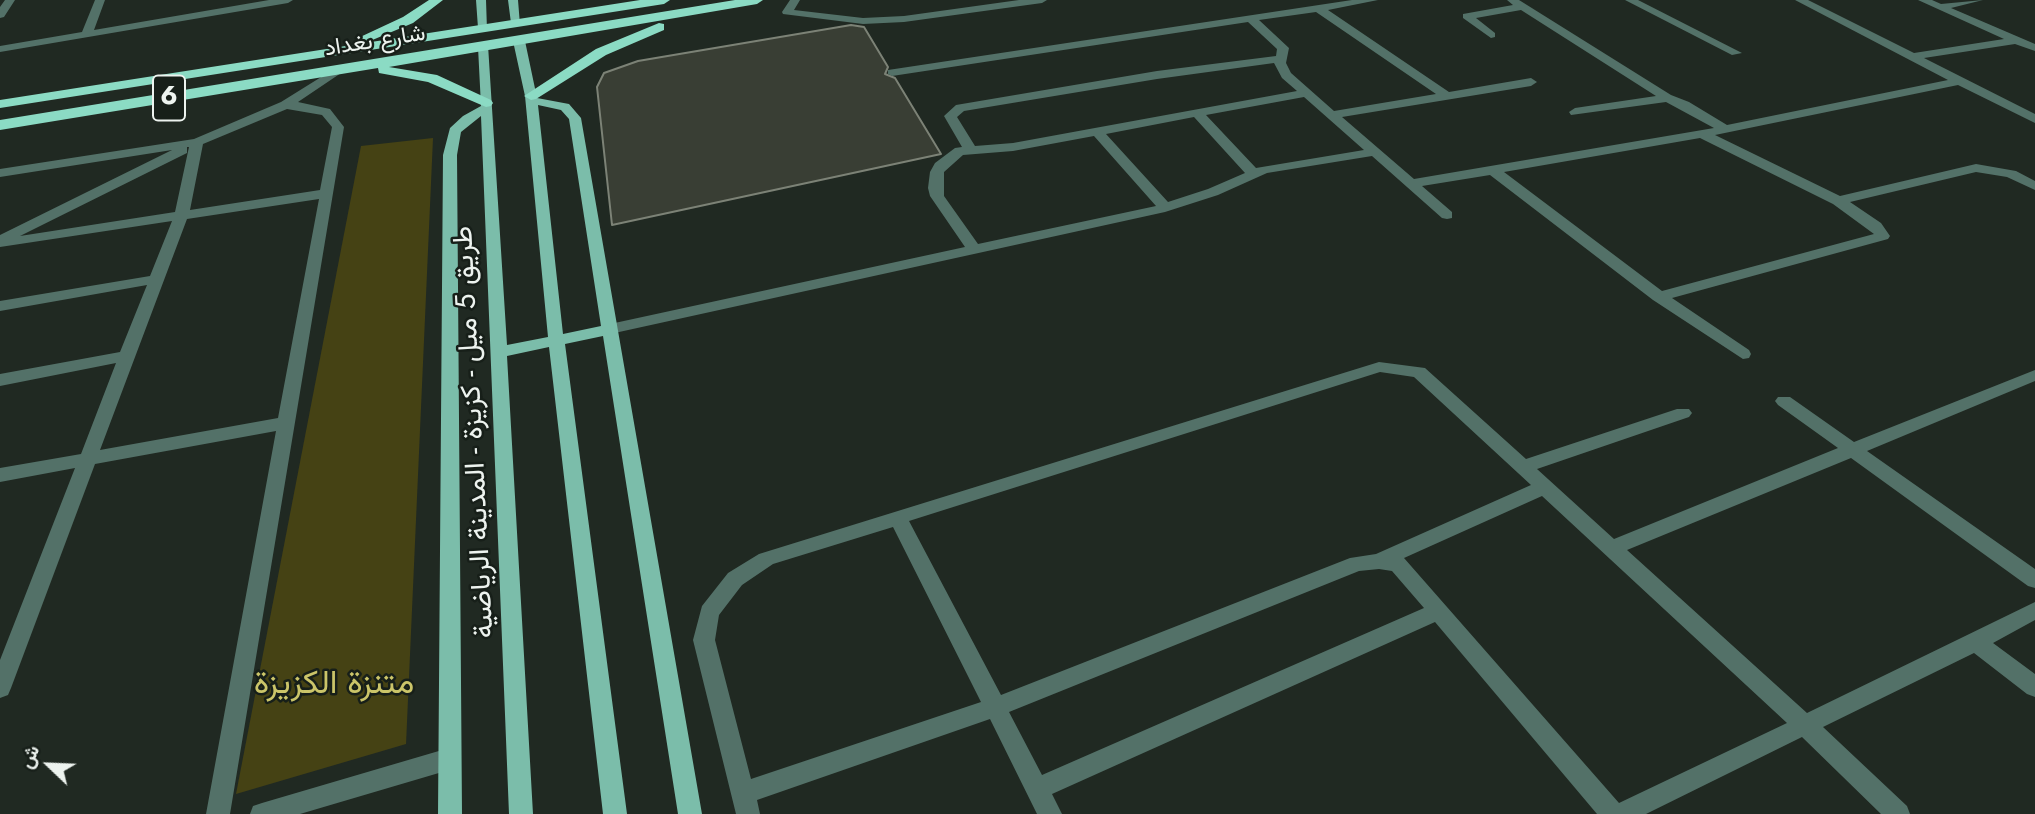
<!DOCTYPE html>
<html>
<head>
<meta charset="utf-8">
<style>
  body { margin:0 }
  #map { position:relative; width:2035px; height:814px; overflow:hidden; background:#202922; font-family:Jost,Vazirmatn,sans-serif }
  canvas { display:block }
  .north { position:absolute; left:14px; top:730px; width:70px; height:70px; -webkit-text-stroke:5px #171f19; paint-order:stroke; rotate:293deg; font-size:19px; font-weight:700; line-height:28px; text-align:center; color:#edf3ef }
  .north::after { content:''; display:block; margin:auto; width:24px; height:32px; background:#edf3ef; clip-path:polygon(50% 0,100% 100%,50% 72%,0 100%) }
</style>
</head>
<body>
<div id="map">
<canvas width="2035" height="814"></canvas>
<div class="north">ش</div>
</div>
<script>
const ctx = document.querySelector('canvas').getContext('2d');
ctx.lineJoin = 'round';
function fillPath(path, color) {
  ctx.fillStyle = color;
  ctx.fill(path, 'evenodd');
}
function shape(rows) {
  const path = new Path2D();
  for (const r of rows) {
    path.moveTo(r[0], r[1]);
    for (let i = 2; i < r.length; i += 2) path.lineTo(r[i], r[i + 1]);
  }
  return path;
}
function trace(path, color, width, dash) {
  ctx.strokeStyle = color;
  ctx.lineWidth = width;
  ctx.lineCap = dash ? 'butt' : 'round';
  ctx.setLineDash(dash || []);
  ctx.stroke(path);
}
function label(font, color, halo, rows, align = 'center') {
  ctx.font = font + ' Jost,Vazirmatn,sans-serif';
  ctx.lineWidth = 5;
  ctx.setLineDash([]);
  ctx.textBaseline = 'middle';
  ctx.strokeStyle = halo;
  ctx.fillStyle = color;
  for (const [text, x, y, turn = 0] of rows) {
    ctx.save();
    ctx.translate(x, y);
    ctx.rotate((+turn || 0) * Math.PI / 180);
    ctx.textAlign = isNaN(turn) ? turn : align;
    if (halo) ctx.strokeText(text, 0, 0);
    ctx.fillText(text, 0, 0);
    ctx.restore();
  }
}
fillPath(shape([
  [433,138,406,744,236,794,361,146]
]), '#454214');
const building = shape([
  [851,25,864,27,888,67,885,74,895,78,941,154,612,225,597,87,604,73,638,61,851,25]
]);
fillPath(building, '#393e34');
trace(building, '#7c8276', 2);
fillPath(shape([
  [5,0,15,0,4,17,0,18,0,7,5,0],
  [95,0,105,0,94,30,269,0,293,0,288,3,0,52,0,46,82,32,95,0],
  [790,0,800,0,794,10,863,18,904,16,1019,0,1047,0,1042,3,904,22,863,24,783,14,782,12,790,0],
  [1352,0,1378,0,1328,10,1449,92,1531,78,1537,82,1531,86,1342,117,1414,179,1714,128,1666,102,1571,115,1569,112,1575,108,1656,96,1521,10,1476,18,1495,33,1495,37,1491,38,1463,18,1463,14,1513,5,1507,0,1519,0,1671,95,1689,102,1727,125,1948,80,1795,0,1808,0,1914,53,2004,39,1918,0,1932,0,1941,4,1983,0,1951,8,2035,44,2035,51,2015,44,1924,58,2035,114,2035,123,1958,85,1715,135,1840,196,1976,164,2016,171,2035,181,2035,190,2007,177,1976,172,1850,202,1881,223,1890,236,1888,239,1672,298,1749,350,1751,354,1749,358,1743,359,1653,300,1490,175,1422,186,1452,212,1452,218,1447,219,1442,218,1372,156,1267,173,1218,195,1165,212,610,334,602,329,610,324,965,247,930,196,928,188,930,172,935,163,955,148,962,147,944,116,956,105,1157,71,1276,56,1277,49,1248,22,892,76,888,74,888,70,1352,0],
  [1316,12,1436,94,1334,111,1291,73,1286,63,1289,48,1259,20,1316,12],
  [1274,63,1282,78,1297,91,1013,143,975,146,957,117,964,111,1157,79,1274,63],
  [1304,97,1364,150,1256,168,1206,115,1304,97],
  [1194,117,1245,173,1208,189,1168,202,1106,134,1194,117],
  [1094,136,1156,206,978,244,944,196,944,172,963,155,1013,151,1094,136],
  [1700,138,1833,204,1874,234,1662,291,1504,172,1700,138],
  [1625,0,1638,0,1742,53,1732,55,1625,0],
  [334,69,344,71,298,102,330,109,344,127,230,814,206,814,276,431,95,464,11,688,8,695,0,698,0,660,75,468,0,482,0,468,81,454,116,363,0,386,0,374,120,352,147,285,0,311,0,301,150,276,172,221,0,247,0,235,172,150,0,177,0,169,194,139,281,102,334,69],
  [287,109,322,115,332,127,320,190,190,210,203,144,287,109],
  [187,147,189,147,175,212,20,236,187,153,187,147],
  [319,199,278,418,100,450,187,219,319,199],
  [1379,362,1425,368,1526,459,1677,409,1689,409,1692,413,1689,417,1537,469,1614,539,1838,448,1778,405,1775,401,1778,397,1790,397,1854,442,2035,370,2035,381,1867,451,2035,569,2035,588,2028,586,1851,458,1627,550,1807,713,2035,602,2035,620,1993,643,2035,674,2035,697,2027,694,1974,653,1823,727,1907,806,1910,814,1881,814,1802,737,1646,814,1597,814,1435,622,1052,794,1062,814,1037,814,990,719,757,800,760,814,736,814,693,640,702,606,728,573,759,554,1379,362],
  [1380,372,1414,377,1531,485,1376,554,1350,558,1001,695,909,521,1380,372],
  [1542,496,1787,723,1619,803,1404,558,1542,496],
  [893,527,981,702,751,779,715,640,719,615,742,585,773,564,893,527],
  [1379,569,1392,571,1424,608,1042,775,1009,712,1359,571,1379,569],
  [449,748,457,752,461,759,457,766,449,770,300,814,250,814,253,806,262,803,449,748]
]), '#537168');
fillPath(shape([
  [476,0,486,0,487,30,478,28,476,0],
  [508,0,518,0,520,25,511,23,508,0],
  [519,38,525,41,537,98,569,104,581,118,702,814,678,814,603,336,565,344,627,814,603,814,549,347,507,356,533,814,509,814,481,116,461,132,457,155,462,814,438,814,443,155,450,128,463,116,481,106,478,47,488,45,507,345,548,337,525,96,513,41,519,38],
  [538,105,561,110,569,119,601,326,563,334,538,105]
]), '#7bbdaa');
fillPath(shape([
  [429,0,443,0,413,23,370,41,360,41,358,38,403,17,429,0],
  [640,0,670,0,664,4,0,108,0,100,640,0],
  [735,0,763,0,757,4,389,67,437,75,491,100,493,103,491,106,486,107,428,82,379,73,378,68,0,130,0,120,735,0],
  [659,23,664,24,664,30,606,55,536,99,531,100,524,96,596,49,659,23]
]), '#8bdbc4');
label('23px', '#edf3ef', '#171f19', [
  ["شارع بغداد",375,42,-9]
]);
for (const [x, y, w] of [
  [169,98,32]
]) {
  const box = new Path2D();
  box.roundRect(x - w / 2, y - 22.5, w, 45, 5);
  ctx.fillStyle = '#171f19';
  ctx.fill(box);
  trace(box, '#edf3ef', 2);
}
label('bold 26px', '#edf3ef', null, [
  ["6",169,98]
]);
label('28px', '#edf3ef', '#171f19', [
  ["طريق 5 ميل - كزيزة - المدينة الرياضية",475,432,-93]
]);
label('33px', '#cbc569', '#171f19', [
  ["متنزة الكزيزة",334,685]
]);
</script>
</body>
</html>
